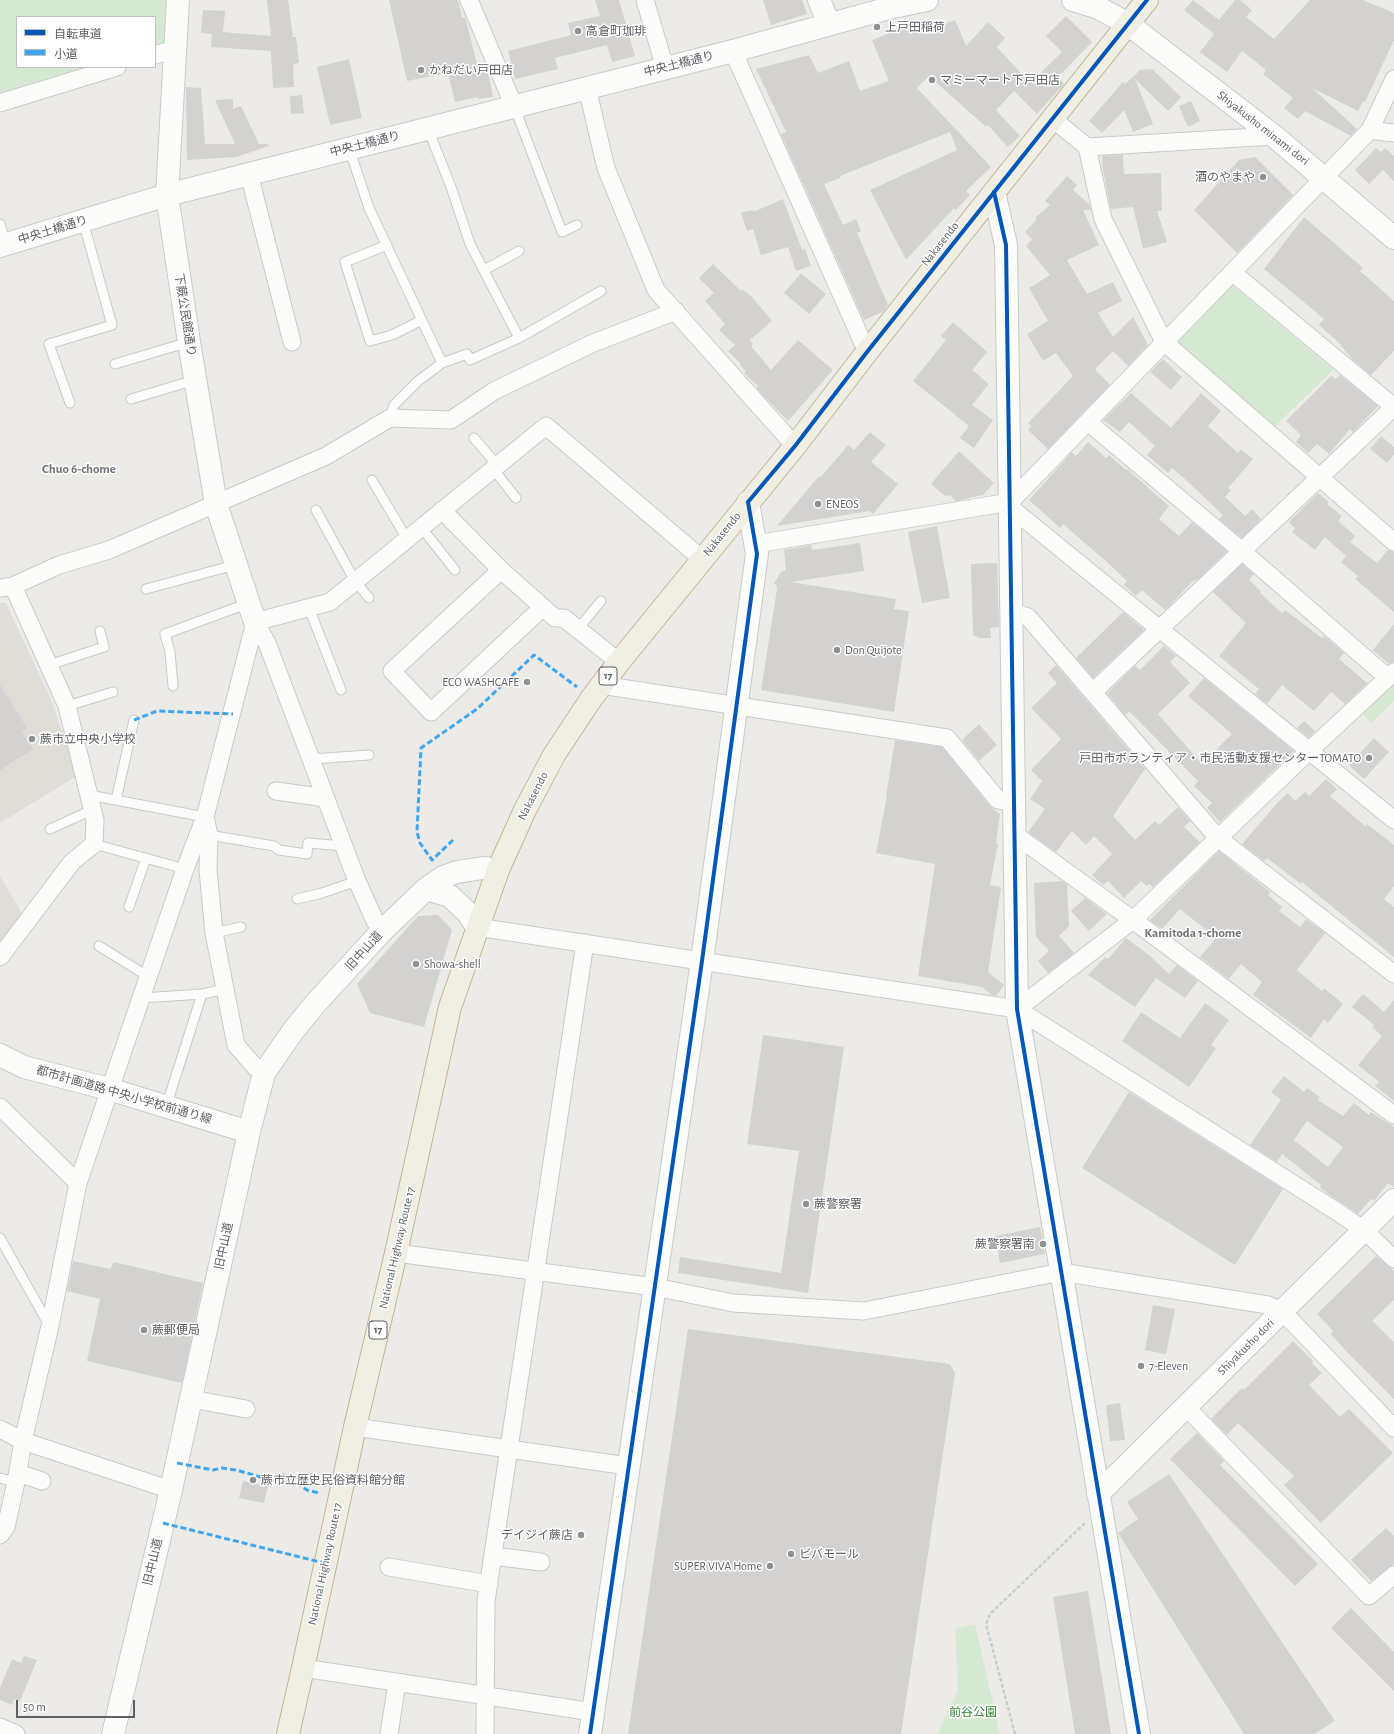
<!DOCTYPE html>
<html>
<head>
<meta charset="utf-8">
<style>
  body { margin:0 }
  #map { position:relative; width:1394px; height:1734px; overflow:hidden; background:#ecebe7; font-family:"Alegreya Sans","Noto Sans JP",sans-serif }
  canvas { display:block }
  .legend { position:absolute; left:16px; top:16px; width:140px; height:52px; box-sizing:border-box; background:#fff; border:1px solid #bebfc1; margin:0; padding:5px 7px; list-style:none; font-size:12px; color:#5c6065 }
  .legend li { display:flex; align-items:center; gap:8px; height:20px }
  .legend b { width:20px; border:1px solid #bebfc1 }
  .scale { position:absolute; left:16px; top:1700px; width:119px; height:18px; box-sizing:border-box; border:2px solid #5c6065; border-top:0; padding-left:5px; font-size:12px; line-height:14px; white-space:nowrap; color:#5c6065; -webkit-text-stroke:3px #fff; paint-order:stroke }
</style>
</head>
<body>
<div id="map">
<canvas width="1394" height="1734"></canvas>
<ul class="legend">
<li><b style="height:5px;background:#0057b8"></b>自転車道</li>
<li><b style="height:5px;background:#40a5ee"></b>小道</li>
</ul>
<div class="scale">50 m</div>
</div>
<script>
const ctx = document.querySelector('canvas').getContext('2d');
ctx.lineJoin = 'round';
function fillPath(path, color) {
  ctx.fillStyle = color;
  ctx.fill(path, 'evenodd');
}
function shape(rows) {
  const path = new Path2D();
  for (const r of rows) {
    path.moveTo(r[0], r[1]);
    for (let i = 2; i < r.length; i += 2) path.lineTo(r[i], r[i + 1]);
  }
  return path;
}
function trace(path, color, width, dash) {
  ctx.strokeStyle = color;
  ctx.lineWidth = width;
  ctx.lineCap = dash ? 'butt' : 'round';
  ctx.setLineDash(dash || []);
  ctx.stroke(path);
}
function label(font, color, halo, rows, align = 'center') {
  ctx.font = font + ' "Alegreya Sans","Noto Sans JP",sans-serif';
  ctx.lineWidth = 3;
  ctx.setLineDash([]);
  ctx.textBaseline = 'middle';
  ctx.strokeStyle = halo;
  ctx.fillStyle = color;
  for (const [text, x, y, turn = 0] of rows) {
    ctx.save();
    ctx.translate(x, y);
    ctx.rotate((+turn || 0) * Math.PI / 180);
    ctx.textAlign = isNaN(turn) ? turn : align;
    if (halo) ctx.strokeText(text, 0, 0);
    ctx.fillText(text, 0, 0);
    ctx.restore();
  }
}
fillPath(shape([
  [0,603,6,603,52,702,77,776,0,823],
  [0,876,22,913,0,942]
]), '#e0ddd6');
fillPath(shape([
  [0,0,178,0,175,49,155,55,155,17,17,17,17,67,117,67,0,103],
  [1232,285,1333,370,1270,431,1172,346],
  [1394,685,1394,701,1371,723,1363,714],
  [975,1624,1000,1734,937,1734,958,1691,955,1629]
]), '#d5e9d2');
fillPath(shape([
  [267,0,288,0,293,37,296,37,299,63,293,64,294,87,273,88,271,51,211,47,212,34,201,33,203,10,225,11,223,32,271,36],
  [389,0,458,0,462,18,465,17,468,28,479,72,488,71,493,97,478,99,478,97,455,102,448,73,407,81],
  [595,0,619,0,635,56,612,62,607,45,555,58,558,69,515,79,508,51,571,35,568,23,600,16],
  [763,0,802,0,807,14,771,25],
  [1193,0,1219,20,1235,0,1240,0,1252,10,1246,17,1274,39,1310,0,1363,0,1394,13,1394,40,1365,102,1363,101,1358,111,1312,88,1357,129,1351,136,1305,111,1298,119,1284,108,1293,98,1263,74,1266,70,1242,51,1227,72,1200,52,1214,34,1184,10],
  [1066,16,1092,42,1058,77,1064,84,1037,114,1014,91,996,110,1020,136,1008,147,988,125,986,127,929,76,917,88,991,167,966,191,970,195,956,210,954,208,906,260,870,190,957,150,950,132,840,176,840,178,824,184,843,225,856,219,861,231,857,233,888,305,883,312,864,320,781,134,786,132,756,69,809,55,818,73,849,61,860,91,889,81,872,40,911,25,914,31,935,23,937,27,955,20,966,46,988,22,1005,38,997,47,1030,83,1062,52,1046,36],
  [349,59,362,118,330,125,317,67],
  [1152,69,1181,97,1168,111,1135,79,1153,124,1133,132,1124,110,1102,133,1089,121,1123,82,1125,84,1140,70],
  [186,87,201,88,205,144,235,144,215,100,233,99,233,109,241,106,259,144,268,144,269,146,236,157,187,160],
  [302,95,304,113,291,114,290,96],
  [1191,101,1200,121,1188,127,1179,106],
  [1376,148,1381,152,1385,148,1394,156,1394,181,1383,170,1369,184,1355,170],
  [1123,155,1124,174,1161,173,1162,211,1157,211,1167,242,1143,249,1133,207,1111,209,1103,171,1102,156],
  [1255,157,1293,195,1237,253,1194,210,1239,160],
  [1067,176,1077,185,1073,190,1090,205,1091,210,1083,210,1099,245,1067,260,1087,294,1113,282,1122,301,1098,313,1113,337,1133,317,1148,345,1128,366,1113,351,1095,369,1110,385,1048,449,1028,430,1031,426,1028,423,1073,376,1056,353,1043,361,1027,334,1048,321,1029,288,1050,275,1026,246,1032,239,1025,232,1037,219,1035,218,1050,205,1045,201],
  [783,199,802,250,805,249,811,266,796,271,788,247,761,255,753,229,747,231,741,213,753,210,753,212],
  [1304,217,1363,268,1360,271,1394,301,1394,351,1371,375,1353,360,1338,342,1319,325,1324,319,1264,269],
  [713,264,741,291,742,289,753,298,772,321,750,340,753,344,751,346,771,370,798,340,833,370,788,421,756,388,758,386,744,373,746,371,740,365,741,364,728,351,735,345,719,330,725,324,705,301,714,293,699,278],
  [801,273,826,294,809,314,784,293],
  [953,322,987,352,972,370,989,384,972,405,993,420,974,448,960,438,969,426,913,381,946,340,941,336],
  [1163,359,1182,377,1171,390,1150,372],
  [1340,375,1378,406,1353,432,1350,429,1329,454,1317,444,1308,453,1296,442,1301,435,1286,421,1331,376,1336,379],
  [1131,393,1171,428,1201,393,1221,411,1208,426,1238,453,1241,449,1253,459,1228,488,1231,490,1225,497,1245,516,1252,509,1261,519,1242,538,1219,519,1223,515,1186,480,1172,468,1168,473,1147,455,1155,446,1129,422,1120,432,1103,420],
  [870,432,886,445,871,462,898,484,873,514,870,511,777,526,819,476,821,477,848,445,854,450],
  [1381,436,1394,447,1394,455,1387,463,1370,449],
  [1088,442,1106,458,1109,455,1126,470,1127,469,1169,506,1159,519,1179,536,1192,522,1227,551,1198,579,1193,581,1165,610,1142,590,1136,596,1124,585,1127,581,1107,562,1063,524,1060,528,1029,500,1072,452,1076,456],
  [959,451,994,483,983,495,956,501,950,495,945,496,931,484],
  [1318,493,1329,502,1327,504,1342,516,1338,521,1355,536,1350,542,1377,563,1388,550,1394,552,1394,612,1355,579,1358,576,1341,562,1346,556,1325,537,1315,550,1292,532,1295,528,1289,522],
  [937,526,950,598,922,603,908,532],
  [860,543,864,571,791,582,896,599,894,609,909,611,894,712,761,690,777,589,776,584,773,585,781,572,786,570,784,550,811,545,812,550],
  [997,563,999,627,990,628,991,638,980,638,973,635,971,564],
  [1242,564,1254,574,1249,580,1261,591,1260,593,1282,613,1285,610,1322,638,1324,636,1344,653,1339,659,1367,683,1345,704,1331,692,1314,711,1282,685,1267,704,1255,694,1259,689,1219,656,1246,623,1213,592],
  [1123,612,1144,630,1093,678,1076,658],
  [1394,624,1394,662,1389,664,1373,650],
  [1164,646,1176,656,1170,662,1190,683,1158,714,1202,764,1232,734,1188,696,1204,678,1294,751,1220,822,1207,808,1212,803,1194,786,1198,781,1129,711,1125,715,1107,693,1135,666,1140,670],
  [1056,665,1145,769,1113,816,1135,840,1155,821,1159,825,1178,807,1190,821,1184,827,1200,842,1153,887,1149,884,1147,886,1141,881,1124,898,1108,881,1103,885,1092,875,1112,854,1094,836,1086,845,1072,831,1056,852,1028,832,1045,809,1030,799,1042,781,1031,770,1061,739,1031,708,1057,683,1048,673],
  [0,685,27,728,22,732,33,749,0,770],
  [1304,721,1315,731,1309,738,1297,728],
  [979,724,997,745,979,761,962,740],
  [1374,738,1389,752,1364,779,1349,765],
  [895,740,942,747,990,806,1000,814,996,843,998,844,990,885,1001,887,988,972,1004,985,996,996,992,995,982,987,918,976,935,864,876,853,887,796,886,796],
  [1326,779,1337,789,1330,796,1365,826,1367,824,1394,845,1394,886,1384,899,1394,907,1394,957,1302,882,1301,884,1267,858,1264,861,1242,844,1278,802,1288,793,1295,801,1305,792,1309,796],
  [1219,851,1270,892,1268,895,1282,907,1279,911,1300,927,1306,919,1325,933,1297,970,1322,991,1324,988,1343,1004,1328,1023,1324,1019,1311,1038,1253,995,1262,982,1241,964,1229,979,1200,957,1216,938,1180,909,1162,929,1150,920],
  [1062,881,1067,884,1069,926,1059,936,1074,953,1048,973,1038,961,1049,951,1036,937,1034,883],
  [1085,898,1107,914,1089,931,1071,911],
  [438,915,452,930,424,1027,370,1013,357,984,418,916],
  [1126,938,1149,955,1169,974,1177,965,1198,981,1185,998,1156,978,1135,1007,1088,975,1105,957,1108,959],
  [1363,994,1384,1012,1394,1000,1394,1101,1375,1086,1379,1082,1358,1065,1382,1036,1372,1027,1374,1025,1352,1007],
  [1205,1003,1229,1020,1211,1045,1216,1048,1189,1087,1122,1041,1141,1012,1180,1038],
  [763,1035,844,1047,808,1293,678,1273,680,1257,781,1273,799,1151,747,1144],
  [1284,1076,1304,1092,1307,1088,1320,1097,1318,1100,1343,1116,1354,1103,1369,1115,1371,1112,1394,1127,1394,1187,1388,1183,1374,1201,1371,1199,1358,1214,1327,1193,1320,1187,1321,1185,1282,1154,1277,1162,1250,1145,1281,1100,1271,1092],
  [1307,1121,1343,1147,1328,1167,1294,1140],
  [1129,1092,1283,1189,1235,1265,1082,1168],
  [1040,1227,1045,1254,1000,1263,995,1236],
  [1376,1256,1394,1271,1394,1300,1372,1321,1394,1342,1394,1399,1345,1350,1331,1334,1333,1331,1317,1314],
  [73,1261,110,1269,114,1262,203,1283,182,1383,87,1361,100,1299,67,1291],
  [1153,1305,1175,1309,1166,1354,1145,1350],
  [688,1329,950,1364,955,1373,901,1734,628,1734],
  [1293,1341,1313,1361,1312,1363,1322,1373,1309,1385,1340,1417,1349,1409,1393,1453,1321,1523,1284,1485,1294,1476,1238,1423,1227,1435,1211,1419,1242,1388,1244,1390],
  [1120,1403,1125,1440,1110,1441,1106,1405],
  [1197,1433,1224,1461,1220,1465,1318,1564,1295,1586,1170,1459],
  [1169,1474,1335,1721,1314,1734,1244,1734,1118,1533,1138,1519,1127,1502],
  [243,1481,268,1486,264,1503,239,1498],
  [1386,1528,1394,1536,1394,1564,1371,1581,1351,1560],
  [1088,1591,1111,1734,1075,1734,1053,1597],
  [1351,1608,1394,1652,1394,1691,1331,1628],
  [24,1656,37,1660,20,1701,14,1699,12,1705,0,1700,0,1688,12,1659,21,1663]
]), '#d3d2d0');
const service = shape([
  [514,106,562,232,577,225],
  [428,129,451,187,470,244,519,338],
  [349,148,369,208,442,363],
  [0,224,6,244],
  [387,245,345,262,370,341,392,335,422,320],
  [484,270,519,251],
  [115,364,189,342],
  [131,399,195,380],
  [70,403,49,344,112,325,83,221],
  [390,418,394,405,418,381,442,363,467,354,470,360,519,338,601,291],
  [474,438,498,466],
  [494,470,516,498],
  [372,480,407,539],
  [316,510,355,581,369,598],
  [421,527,455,570],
  [146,589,235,565],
  [309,608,341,690],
  [578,629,601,601],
  [49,665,104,647,100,631],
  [173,686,170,652,165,634,249,603],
  [67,706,113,692],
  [311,759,369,755],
  [89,795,205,817],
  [116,800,134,720],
  [50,829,92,810],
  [209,835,274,846,279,850,307,854,308,843,344,846],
  [94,844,185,869],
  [297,899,322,893,357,881],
  [129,907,146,858],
  [214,933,241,927],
  [99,946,149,977],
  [142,998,202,994],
  [166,1107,202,994,226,989],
  [0,1238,49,1325],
  [0,1478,16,1482]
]);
const minor = shape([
  [469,0,514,106],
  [645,0,665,68],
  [733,51,867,352],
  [155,55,175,49],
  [587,88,606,168,656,290,795,446],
  [0,103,117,67],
  [1053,119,1087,147,1103,219,1164,342,1394,542],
  [1370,130,1394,133],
  [1087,147,1274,136],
  [249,174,292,342],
  [1232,272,1394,407],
  [1088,422,1242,551,1388,678],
  [1011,508,1394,820],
  [442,510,501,570,392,671,431,712,543,607],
  [756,544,1010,502,1370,130,1394,79],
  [501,570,555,618,564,618,619,662],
  [0,588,13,586,59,565,109,550,326,456,390,418,451,420,494,391,591,344,676,311],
  [1011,612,1028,617,1218,838,1394,974],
  [255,622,330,602,546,426,702,559],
  [255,622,205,817,209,835,208,870,214,933,236,1045,255,1067,264,1073],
  [255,622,267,643,357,881,375,921,382,931],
  [601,685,947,738,998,800,1015,803],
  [1093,692,1394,407],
  [276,791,326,798],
  [1014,834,1133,920,1394,1115],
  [477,927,1017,1009,1336,1211,1364,1230,1394,1259],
  [0,957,72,862,94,844,95,820,67,706,13,586],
  [1017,1009,1133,920,1310,750,1394,672],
  [0,1107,78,1183],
  [396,1253,655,1287,733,1303,864,1311,1061,1272,1268,1305,1282,1311,1394,1428],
  [191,1399,246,1409],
  [1186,1407,1369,1596,1394,1575],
  [355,1427,628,1466],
  [0,1429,23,1441,171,1490],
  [18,1473,42,1481],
  [0,1535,6,1527,16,1482,23,1441,50,1326,78,1183,185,869,205,817],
  [493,1556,541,1562],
  [389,1567,489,1584],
  [303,1668,593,1712],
  [0,1727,16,1734],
  [389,1734,397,1683],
  [485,1734,486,1601,585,943]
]);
const tertiary = shape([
  [178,0,167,195,189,342,216,504,255,622],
  [819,0,829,24],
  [1073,0,1099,8,1128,24,1274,136,1394,238],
  [994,192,1006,245,1017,1009,1139,1734],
  [0,246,167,195,733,51,893,7,927,0],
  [426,889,450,896,468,913,477,927],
  [0,1055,24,1067,109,1089,249,1132],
  [1098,1494,1394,1200],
  [113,1734,171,1490,249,1132,264,1073,293,1031,315,1004,382,931,426,889,443,877,457,872,483,868,498,870],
  [590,1734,702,961,757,554,748,502]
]);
const trunk = shape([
  [288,1734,303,1668,355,1427,396,1253,450,1007,498,870,525,810,554,755,591,699,619,662,795,446,867,352,1147,0]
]);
trace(service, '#c9c9c9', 11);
trace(minor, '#c9c9c9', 19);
trace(tertiary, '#c9c9c9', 24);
trace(trunk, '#c4b393', 24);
trace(shape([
  [1015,1734,986,1624,990,1614,1085,1523]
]), '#c8cdca', 2.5, [4, 2]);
trace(service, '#fcfcfb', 9);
trace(minor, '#fcfcfb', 17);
trace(tertiary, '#fcfcfb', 22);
trace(trunk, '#f1eee4', 22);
trace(shape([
  [134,720,157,711,233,714],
  [453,840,432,860,420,843,417,832,421,748,477,709,534,655,577,687],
  [177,1463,213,1470,222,1468,236,1470,275,1481,284,1475,296,1482,307,1490,319,1493],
  [163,1523,324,1563]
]), '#40a5ee', 3, [6, 3]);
trace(shape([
  [994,192,1006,245,1017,1009,1139,1734],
  [590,1734,702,961,757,554,748,502,795,446,867,352,1147,0]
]), '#0057b8', 4);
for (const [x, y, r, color] of [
  [877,27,4,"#8e9192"],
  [578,31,4,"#8e9192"],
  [421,70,4,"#8e9192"],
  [932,80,4,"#8e9192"],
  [1263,177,4,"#8e9192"],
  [818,504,4,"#8e9192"],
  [837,650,4,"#8e9192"],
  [527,682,4,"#8e9192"],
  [32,739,4,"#8e9192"],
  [1369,758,4,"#8e9192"],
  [416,964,4,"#8e9192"],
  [806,1204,4,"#8e9192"],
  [1043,1244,4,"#8e9192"],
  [144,1330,4,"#8e9192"],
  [1141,1366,4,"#8e9192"],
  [253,1480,4,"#8e9192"],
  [581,1535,4,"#8e9192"],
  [791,1554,4,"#8e9192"],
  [770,1566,4,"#8e9192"]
]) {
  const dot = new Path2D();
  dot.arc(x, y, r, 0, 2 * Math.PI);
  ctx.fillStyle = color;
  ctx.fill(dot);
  trace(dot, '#fff', 1.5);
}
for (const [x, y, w] of [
  [608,676,18],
  [378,1330,18]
]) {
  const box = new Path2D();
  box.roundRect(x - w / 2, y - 9, w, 18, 3);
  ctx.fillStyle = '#fff';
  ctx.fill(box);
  trace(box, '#5c6065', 1);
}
label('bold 11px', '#5c6065', null, [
  ["17",608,676],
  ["17",378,1330]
]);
label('12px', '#5c6065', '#fff', [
  ["上戸田稲荷",885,27],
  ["高倉町珈琲",586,31],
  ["かねだい戸田店",429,70],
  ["マミーマート下戸田店",940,80],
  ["酒のやまや",1255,177,"right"],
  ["ENEOS",826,504],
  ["Don Quijote",845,650],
  ["ECO WASHCAFE",519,682,"right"],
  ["蕨市立中央小学校",40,739],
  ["戸田市ボランティア・市民活動支援センターTOMATO",1361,758,"right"],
  ["Showa-shell",424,964],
  ["蕨警察署",814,1204],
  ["蕨警察署南",1035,1244,"right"],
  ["蕨郵便局",152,1330],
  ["7-Eleven",1149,1366],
  ["蕨市立歴史民俗資料館分館",261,1480],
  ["デイジイ蕨店",573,1535,"right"],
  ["ビバモール",799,1554],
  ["SUPER VIVA Home",762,1566,"right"]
], 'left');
label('12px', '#5c6065', '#fff', [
  ["中央土橋通り",679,64,-14],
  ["Shiyakusho minami dori",1263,128,38],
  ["中央土橋通り",365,144,-14],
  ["中央土橋通り",53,230,-17],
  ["Nakasendo",940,244,-52],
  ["下蕨公民館通り",185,315,81],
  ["Nakasendo",722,534,-51],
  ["Nakasendo",533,796,-63],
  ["旧中山道",364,951,-48],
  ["都市計画道路 中央小学校前通り線",124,1095,16],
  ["旧中山道",224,1246,-78],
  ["National Highway Route 17",397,1248,-77],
  ["Shiyakusho dori",1246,1347,-45],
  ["旧中山道",153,1562,-77],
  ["National Highway Route 17",325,1564,-78]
]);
label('12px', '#328632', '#fff', [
  ["前谷公園",973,1712]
]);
label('bold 13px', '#6d7377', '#fff', [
  ["Chuo 6-chome",79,469],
  ["Kamitoda 1-chome",1193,933]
]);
</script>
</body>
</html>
